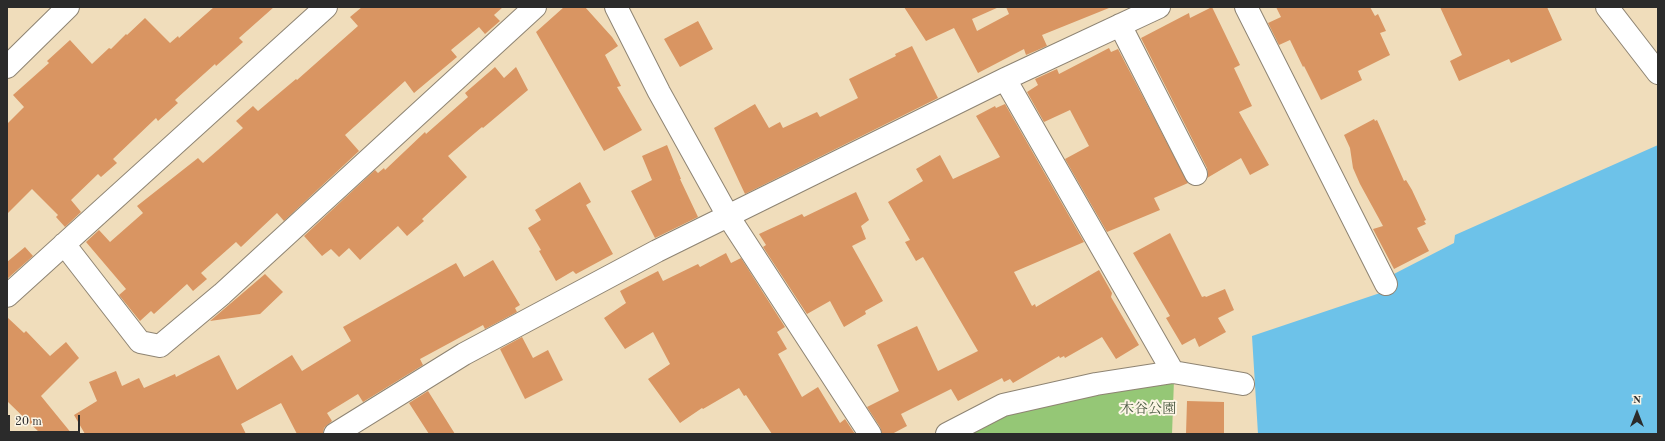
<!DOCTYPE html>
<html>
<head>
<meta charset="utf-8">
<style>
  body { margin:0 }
  #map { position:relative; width:1665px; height:441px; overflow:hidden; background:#f0ddbb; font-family:"Old Standard TT",serif }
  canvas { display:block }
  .frame { position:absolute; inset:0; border:8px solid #2b2b2b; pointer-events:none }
  .north { position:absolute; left:1617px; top:393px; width:40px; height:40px; -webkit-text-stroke:3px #fcf5e5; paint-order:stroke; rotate:0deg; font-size:11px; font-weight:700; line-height:16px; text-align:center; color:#2b2b2b }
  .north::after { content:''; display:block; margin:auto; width:14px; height:18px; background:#2b2b2b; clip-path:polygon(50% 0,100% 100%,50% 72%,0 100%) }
  .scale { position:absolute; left:8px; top:415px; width:72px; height:18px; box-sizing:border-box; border:2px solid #2b2b2b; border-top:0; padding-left:5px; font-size:12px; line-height:14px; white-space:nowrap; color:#2b2b2b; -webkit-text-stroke:3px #fcf5e5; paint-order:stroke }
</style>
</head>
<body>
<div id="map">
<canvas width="1665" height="441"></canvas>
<div class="frame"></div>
<div class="north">N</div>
<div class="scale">20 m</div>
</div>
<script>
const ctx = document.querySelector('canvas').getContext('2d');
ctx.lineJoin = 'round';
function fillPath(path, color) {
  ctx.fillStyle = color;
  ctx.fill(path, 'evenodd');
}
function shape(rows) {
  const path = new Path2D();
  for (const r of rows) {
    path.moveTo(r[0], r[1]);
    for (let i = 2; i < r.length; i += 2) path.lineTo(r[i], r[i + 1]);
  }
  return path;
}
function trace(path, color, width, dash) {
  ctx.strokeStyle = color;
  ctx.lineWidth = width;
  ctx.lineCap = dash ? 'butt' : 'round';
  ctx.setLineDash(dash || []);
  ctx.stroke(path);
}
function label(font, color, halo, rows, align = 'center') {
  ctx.font = font + ' "Old Standard TT","Noto Serif JP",serif';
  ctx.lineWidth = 4;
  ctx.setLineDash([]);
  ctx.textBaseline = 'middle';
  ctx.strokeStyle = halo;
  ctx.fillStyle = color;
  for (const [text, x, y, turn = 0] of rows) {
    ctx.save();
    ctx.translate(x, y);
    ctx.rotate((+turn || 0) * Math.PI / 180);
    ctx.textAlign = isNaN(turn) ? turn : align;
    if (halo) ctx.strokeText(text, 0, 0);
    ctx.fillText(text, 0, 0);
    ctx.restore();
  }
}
fillPath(shape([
  [1174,380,1172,434,962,434,994,412]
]), '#95c776');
fillPath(shape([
  [1658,145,1658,434,1258,434,1252,336,1392,289,1390,276,1454,243,1455,235]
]), '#6dc2e9');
fillPath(shape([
  [214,7,274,7,239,38,243,42,216,66,215,64,175,100,178,103,158,121,156,118,113,159,117,163,101,177,98,174,71,200,81,212,65,227,56,217,58,215,32,189,7,214,7,124,24,107,13,95,49,63,47,61,70,40,92,64,109,48,111,49,126,34,127,35,145,18,170,43,178,36,179,38],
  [362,7,503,7,494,15,500,21,485,34,479,27,451,50,457,57,414,93,405,81,345,135,359,151,284,221,277,213,241,247,236,242,201,273,207,279,193,291,187,284,154,314,151,311,140,321,119,295,126,289,86,242,99,230,110,242,143,213,137,206,198,158,203,163,218,150,243,128,236,121,253,106,258,111,296,79,297,80,358,26,350,17],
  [564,7,585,7,612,37,618,46,605,55,621,86,617,87,642,130,604,151,536,32],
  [904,7,999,7,972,19,977,31,1009,14,1006,7,1109,8,1042,35,1047,46,1026,55,1024,49,978,73,954,28,926,41],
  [1212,7,1240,65,1234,68,1252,106,1239,112,1269,165,1250,175,1241,158,1207,178,1208,174,1207,168,1141,38,1189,13,1190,18],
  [1276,7,1370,7,1375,16,1378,14,1386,31,1380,33,1390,55,1358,71,1362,80,1321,100,1304,66,1303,67,1290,40,1279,45,1268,23,1281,17],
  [1440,7,1547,7,1562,40,1511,63,1509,59,1459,81,1450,61,1462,55],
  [698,21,713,49,680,67,664,39],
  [912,46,938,98,745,194,714,128,755,104,769,128,780,122,783,128,817,112,820,117,858,98,849,79,896,56,895,54],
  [1109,48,1111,52,1118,49,1188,183,1154,198,1160,210,1107,232,1065,159,1089,146,1070,110,1044,122,1027,92,1038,85,1035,79,1057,69,1059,74],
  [495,67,504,78,516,67,528,90,483,128,482,127,448,156,467,177,422,219,424,221,407,236,398,226,360,260,349,248,339,257,331,249,322,256,304,236,375,170,378,173,384,168,385,170,425,132,426,134,468,97,465,93],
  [1005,104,1084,242,1014,272,1032,306,1035,304,1036,307,1099,270,1112,293,1111,297,1139,345,1116,359,1102,337,1065,358,1064,356,1060,358,1059,356,1013,383,1010,379,1004,382,1002,378,958,401,951,389,901,414,907,426,892,434,882,434,880,427,867,407,899,391,877,345,917,326,938,371,978,351,923,257,916,261,905,242,910,240,888,202,923,181,916,169,940,155,953,179,1000,157,976,116,995,106,996,108],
  [1374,119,1375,121,1377,120,1404,181,1406,180,1412,190,1426,220,1424,221,1426,224,1417,228,1429,251,1394,269,1373,229,1383,226,1360,184,1353,168,1350,148,1344,135],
  [667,145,681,179,680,179,698,217,655,238,631,191,652,180,642,156],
  [580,182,591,202,586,205,613,254,576,274,573,271,556,281,539,251,541,250,528,228,541,220,535,210],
  [856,192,869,220,861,226,866,239,852,246,883,301,865,311,866,314,844,327,830,301,807,314,763,247,766,245,759,234,802,214,804,217],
  [1170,233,1202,297,1205,296,1206,297,1225,289,1234,310,1218,318,1226,332,1199,347,1195,338,1182,345,1166,318,1170,316,1133,253],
  [25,247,33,256,7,279,7,262],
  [726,253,731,263,741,258,785,327,777,332,787,349,778,354,802,397,818,387,840,423,845,419,855,434,772,434,746,395,744,396,739,388,703,409,702,408,680,423,648,379,670,364,653,332,625,349,604,318,626,303,620,291,658,271,663,281,698,264,700,267],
  [493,260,520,305,515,308,517,312,485,329,483,325,420,359,423,365,363,402,358,394,327,413,332,421,324,428,323,434,297,434,281,403,241,424,246,434,85,434,74,415,97,401,89,382,116,371,122,386,139,378,144,388,175,374,176,377,219,355,237,390,292,355,302,371,351,341,343,327,456,263,464,277],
  [265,274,283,292,260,314,210,321],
  [7,317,24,333,26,331,50,356,66,342,79,358,41,396,72,434,41,434,7,401],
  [522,337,533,358,548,350,563,380,525,399,500,349],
  [428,391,455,434,429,434,409,403],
  [1187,401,1224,402,1224,434,1186,434]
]), '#d99562');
const minor = shape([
  [616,7,659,92,728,216,870,434],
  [1246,7,1386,284],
  [1607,7,1658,73],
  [1120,25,1196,174],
  [7,67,68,7],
  [1005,79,1173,372],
  [64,244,140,342,160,346,222,294,535,7],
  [7,296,326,7],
  [335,434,464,354,657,251,1005,79,1159,7],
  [947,434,1003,405,1096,384,1173,372,1243,384]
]);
trace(minor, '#8e8473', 24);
trace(minor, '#fff', 22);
label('14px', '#4b5a42', '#fcf5e5', [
  ["木谷公園",1148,409]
]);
</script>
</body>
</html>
